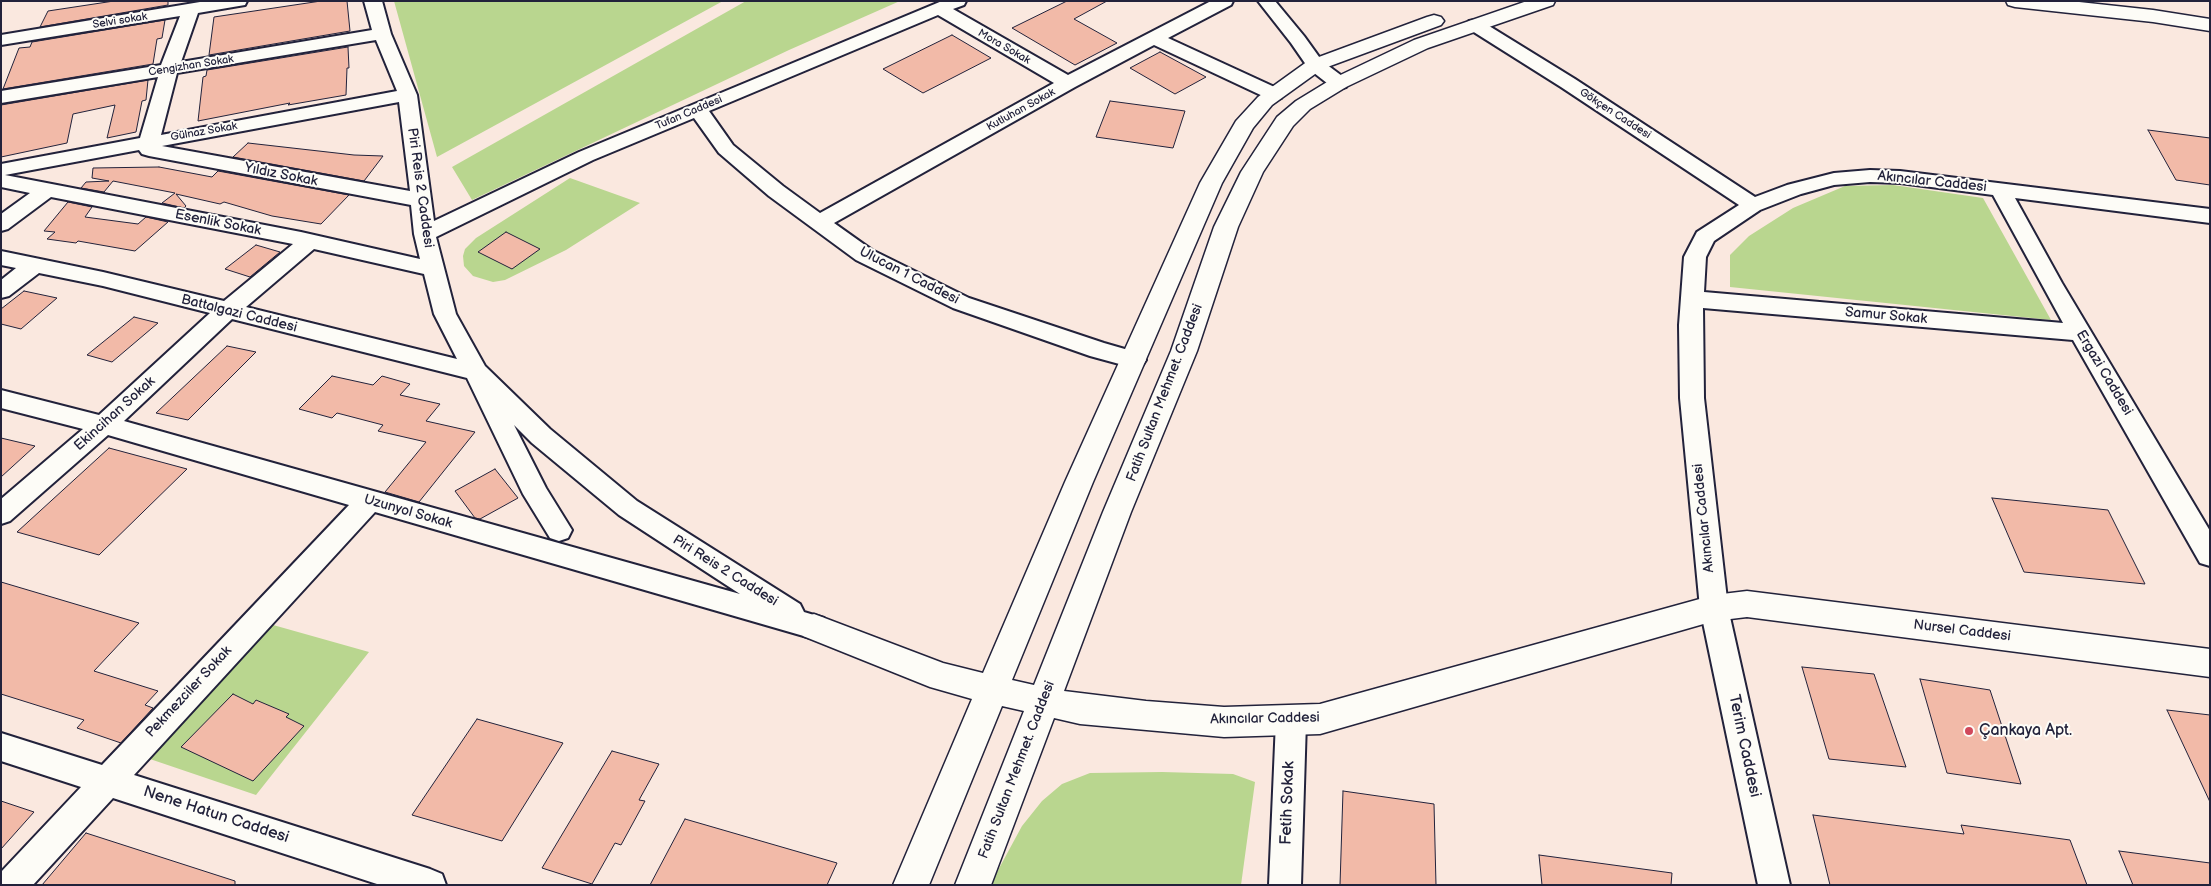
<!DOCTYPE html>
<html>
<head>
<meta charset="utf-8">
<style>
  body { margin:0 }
  #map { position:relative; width:2211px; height:886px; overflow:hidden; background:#fae8df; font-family:"Balsamiq Sans",sans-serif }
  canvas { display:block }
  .frame { position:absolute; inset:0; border:2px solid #22223b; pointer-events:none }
</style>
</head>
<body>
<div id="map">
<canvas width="2211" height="886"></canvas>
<div class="frame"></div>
</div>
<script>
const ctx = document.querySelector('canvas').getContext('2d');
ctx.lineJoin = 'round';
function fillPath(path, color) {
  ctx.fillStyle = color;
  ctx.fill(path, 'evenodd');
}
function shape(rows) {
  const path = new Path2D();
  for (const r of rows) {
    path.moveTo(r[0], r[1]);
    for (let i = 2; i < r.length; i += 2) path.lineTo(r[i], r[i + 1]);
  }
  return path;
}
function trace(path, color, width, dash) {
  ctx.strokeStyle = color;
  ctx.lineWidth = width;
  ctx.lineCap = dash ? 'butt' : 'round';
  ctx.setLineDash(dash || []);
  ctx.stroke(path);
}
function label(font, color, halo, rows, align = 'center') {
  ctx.font = font + ' "Balsamiq Sans",sans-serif';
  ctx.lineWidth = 4;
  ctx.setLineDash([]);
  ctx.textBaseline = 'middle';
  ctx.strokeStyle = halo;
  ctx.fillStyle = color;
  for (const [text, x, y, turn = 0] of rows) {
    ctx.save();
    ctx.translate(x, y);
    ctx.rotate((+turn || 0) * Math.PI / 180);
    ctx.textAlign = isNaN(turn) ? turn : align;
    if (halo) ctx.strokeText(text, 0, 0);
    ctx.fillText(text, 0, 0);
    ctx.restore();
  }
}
fillPath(shape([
  [394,1,723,1,437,157],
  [746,1,900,1,789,50,472,200,452,167],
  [570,178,640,203,566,250,505,280,493,282,473,276,464,266,463,256,465,249,476,238],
  [1893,185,1983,198,2051,320,1730,287,1730,255,1749,236,1793,208,1845,186],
  [266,623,369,652,256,795,147,758],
  [1162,772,1233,774,1255,782,1241,885,990,885,1022,826,1042,801,1062,784,1090,773]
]), '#b9d68f');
const building = shape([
  [114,1,168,1,168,5,40,27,48,11,114,1],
  [321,1,347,1,350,31,209,55,214,17,321,1],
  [1067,1,1107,1,1074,19,1117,43,1075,65,1012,28,1067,1],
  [165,20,162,38,157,39,153,64,3,89,19,48,30,47,32,42,165,20],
  [952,35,991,58,923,93,883,69,952,35],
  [348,47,349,68,347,68,346,95,288,105,290,103,198,121,203,77,206,76,207,70,348,47],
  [1160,52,1206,77,1175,94,1130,68,1160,52],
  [148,80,146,100,142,101,136,132,107,138,115,105,73,114,67,143,1,157,1,105,148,80],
  [1110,101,1185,111,1173,148,1096,137,1110,101],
  [2148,130,2210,138,2210,185,2176,180,2148,130],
  [248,143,354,155,383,156,364,181,233,157,248,143],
  [159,167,212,177,218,171,349,195,321,224,272,216,224,202,220,204,176,194,186,206,184,208,162,203,175,193,113,181,104,192,81,188,86,182,109,181,92,178,93,168,159,167],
  [68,202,92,207,85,217,138,224,146,217,168,222,135,251,78,241,76,243,47,239,55,232,44,231,68,202],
  [506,232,540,249,512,269,478,252,506,232],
  [256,245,280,252,250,277,225,269,256,245],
  [24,291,57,298,21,329,1,324,1,309,24,291],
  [134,317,158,323,112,362,87,355,134,317],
  [227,346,256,352,188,420,156,413,227,346],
  [332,376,373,385,382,376,410,384,400,395,440,404,426,421,475,432,419,502,385,492,426,442,378,431,383,425,337,413,332,418,299,409,332,376],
  [1,438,35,446,1,477,1,438],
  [109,448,187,469,99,555,17,532,109,448],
  [495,469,518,498,480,519,475,518,455,491,495,469],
  [1992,498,2108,510,2145,584,2024,572,1992,498],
  [1,582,139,623,94,671,158,691,145,705,153,708,121,743,77,728,84,720,1,694,1,582],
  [1802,667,1874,674,1906,767,1829,759,1802,667],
  [1920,679,1990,690,2021,784,1947,773,1920,679],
  [233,694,253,704,256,700,289,714,286,717,304,726,253,781,181,747,233,694],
  [2167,710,2210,715,2210,802,2167,710],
  [477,719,563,743,502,841,412,815,477,719],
  [612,751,659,764,639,800,645,801,621,845,615,843,592,884,542,868,612,751],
  [1343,791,1434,804,1436,885,1340,885,1343,791],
  [1,801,34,812,1,849,1,801],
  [1813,815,1964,834,1961,825,2070,840,2087,885,1830,885,1813,815],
  [685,819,837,863,827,885,650,885,685,819],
  [86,833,235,881,235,885,42,885,86,833],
  [2119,851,2210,863,2210,885,2133,885,2119,851],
  [1539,855,1672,873,1671,885,1542,885,1539,855]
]);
fillPath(building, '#f2baa8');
trace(building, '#22223b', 1);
const minor = shape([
  [206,1,247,1,245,5,239,6,198,13,181,62,372,30,364,1,382,1,391,34,417,95,434,221,579,152,942,1,966,1,964,5,953,9,1068,75,1211,1,1233,1,1231,5,1168,38,1281,90,1283,94,1281,98,1274,100,1267,98,1154,45,1075,87,834,223,872,250,969,298,1104,343,1142,354,1146,360,1142,366,1134,368,1090,356,953,308,856,260,769,196,719,153,694,118,593,160,436,237,456,314,485,366,550,429,637,501,800,604,804,612,824,618,828,627,824,636,814,639,375,512,134,775,430,869,442,874,446,885,380,885,113,798,33,885,1,885,1,872,81,787,1,761,1,733,102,765,349,505,108,435,10,521,1,524,1,499,83,429,1,408,1,390,99,415,210,313,103,286,39,273,9,296,1,298,1,280,16,268,1,265,1,251,103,272,224,301,293,244,51,197,8,229,1,231,1,214,30,193,1,187,1,164,140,138,158,77,1,103,1,91,161,65,180,16,1,45,1,35,206,1],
  [938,15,1054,83,820,213,783,186,733,145,709,111,938,15],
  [376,40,397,91,161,135,177,73,376,40],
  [399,102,410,191,162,146,399,102],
  [139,150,142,154,149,156,411,205,414,234,420,259,301,232,5,175,139,150],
  [314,249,424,274,434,314,457,359,246,307,314,249],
  [232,319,467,378,523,494,550,538,559,541,568,538,572,530,546,488,514,425,532,443,619,515,740,594,124,421,232,319],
  [1258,1,1275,1,1304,36,1322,61,1346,79,1348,83,1346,87,1339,89,1332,87,1309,69,1291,43,1258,1],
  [1475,20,1481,21,1575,79,1755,197,1787,185,1834,173,1870,170,1900,171,2210,209,2210,223,2015,198,2062,283,2210,531,2210,566,2200,563,2073,340,1703,308,1704,398,1728,608,1790,885,1758,885,1700,608,1680,398,1679,325,1684,257,1697,232,1739,205,1561,87,1469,29,1466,25,1469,21,1475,20],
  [1870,182,1900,183,1993,195,2063,323,1704,292,1706,257,1714,241,1760,210,1801,194,1834,185,1870,182],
  [1291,708,1302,711,1306,721,1301,885,1269,885,1276,721,1280,711,1291,708]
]);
const tertiary = shape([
  [1527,1,1555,1,1553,5,1428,48,1346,87,1310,109,1293,126,1263,172,1238,227,1197,351,1131,512,1064,691,1146,701,1224,707,1320,704,1714,595,1747,591,2210,649,2210,677,1747,617,1714,621,1320,734,1224,737,1080,724,1054,718,991,885,955,885,1024,711,1002,706,929,885,893,885,972,699,930,687,803,636,798,627,803,618,814,614,943,663,983,673,1065,482,1200,183,1236,121,1258,97,1308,61,1427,17,1434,15,1441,17,1444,21,1441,25,1322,69,1272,105,1253,128,1222,183,1093,482,1012,680,1034,685,1103,512,1171,351,1214,227,1241,172,1277,117,1296,101,1332,79,1414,40,1527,1],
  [2006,1,2070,1,2153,10,2210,19,2210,31,2153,22,2015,7,2008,5,2006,1]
]);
trace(minor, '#22223b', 4);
trace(tertiary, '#22223b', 3);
fillPath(minor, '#fdfcf7');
fillPath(tertiary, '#fdfcf7');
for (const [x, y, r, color] of [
  [1969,731,5,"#d1495b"]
]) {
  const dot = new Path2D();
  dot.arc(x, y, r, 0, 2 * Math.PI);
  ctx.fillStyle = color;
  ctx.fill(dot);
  trace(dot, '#fdfcf7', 2);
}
label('11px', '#22223b', '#fdfcf7', [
  ["Selvi sokak",120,21,-9],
  ["Mora Sokak",1004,47,30],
  ["Cengizhan Sokak",191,66,-9],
  ["Kutluhan Sokak",1021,110,-29],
  ["Tufan Caddesi",689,113,-23],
  ["Gökçen Caddesi",1615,114,33],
  ["Gülnaz Sokak",204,132,-10]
]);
label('14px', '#22223b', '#fdfcf7', [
  ["Yıldız Sokak",281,175,11],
  ["Akıncılar Caddesi",1932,182,6],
  ["Piri Reis 2 Caddesi",420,188,82],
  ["Esenlik Sokak",218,223,11],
  ["Ulucan 1 Caddesi",909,276,27],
  ["Battalgazi Caddesi",239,314,14],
  ["Samur Sokak",1886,316,5],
  ["Ergazi Caddesi",2104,373,59],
  ["Fatih Sultan Mehmet. Caddesi",1165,393,-69],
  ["Ekincihan Sokak",115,414,-42],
  ["Uzunyol Sokak",408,512,16],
  ["Akıncılar Caddesi",1704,518,-96],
  ["Piri Reis 2 Caddesi",725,571,32],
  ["Nursel Caddesi",1962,631,7],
  ["Pekmezciler Sokak",189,692,-47],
  ["Akıncılar Caddesi",1265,719,-1],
  ["Fatih Sultan Mehmet. Caddesi",1017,770,-69]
]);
label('16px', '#22223b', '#fdfcf7', [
  ["Çankaya Apt.",1979,731]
], 'left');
label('16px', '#22223b', '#fdfcf7', [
  ["Terim Caddesi",1744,746,78],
  ["Fetih Sokak",1288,803,-88],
  ["Nene Hatun Caddesi",216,815,18]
]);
</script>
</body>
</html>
